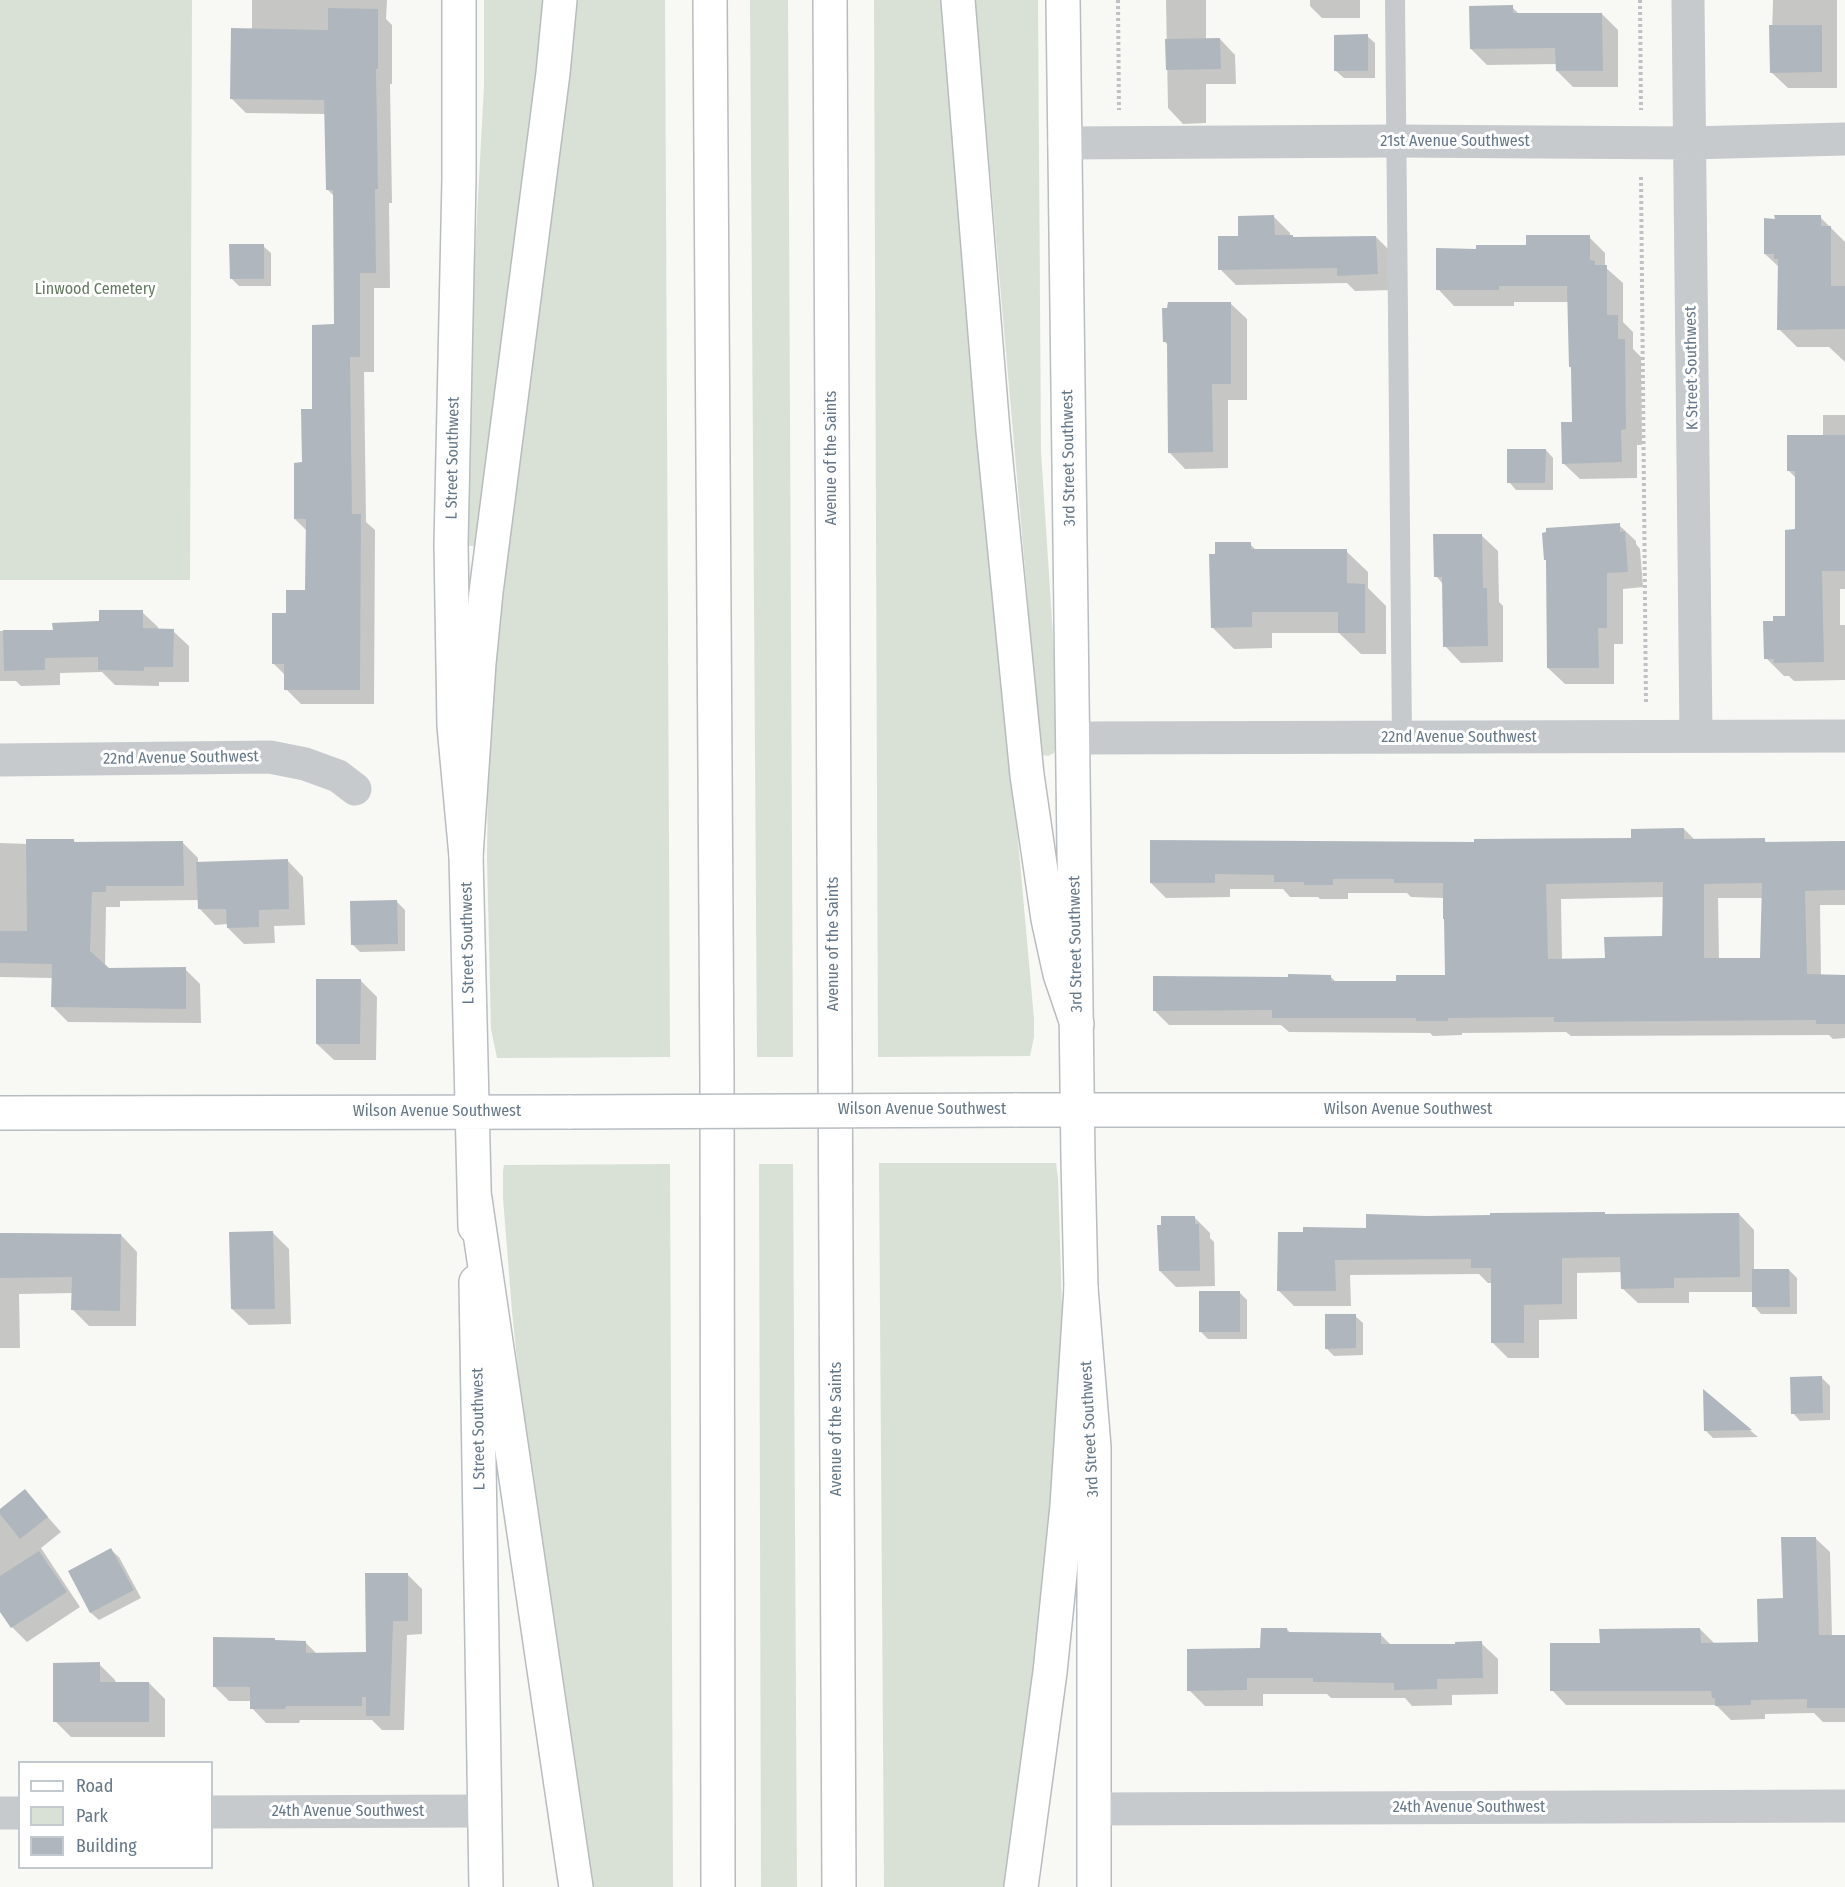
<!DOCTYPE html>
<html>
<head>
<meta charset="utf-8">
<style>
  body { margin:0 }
  #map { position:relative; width:1845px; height:1887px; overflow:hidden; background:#f8f8f5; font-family:"Fira Sans Condensed",sans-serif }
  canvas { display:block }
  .legend { position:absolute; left:18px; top:1761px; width:195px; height:108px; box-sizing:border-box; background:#fff; border:2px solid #c2c9cf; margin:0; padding:8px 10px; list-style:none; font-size:18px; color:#678 }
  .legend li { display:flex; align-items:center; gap:12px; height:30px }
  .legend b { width:30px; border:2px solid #c2c9cf }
</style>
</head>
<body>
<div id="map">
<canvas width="1845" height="1887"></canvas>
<ul class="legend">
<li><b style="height:8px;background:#fff"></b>Road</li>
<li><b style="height:16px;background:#d9e0d6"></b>Park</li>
<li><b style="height:16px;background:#afb6bd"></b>Building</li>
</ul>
</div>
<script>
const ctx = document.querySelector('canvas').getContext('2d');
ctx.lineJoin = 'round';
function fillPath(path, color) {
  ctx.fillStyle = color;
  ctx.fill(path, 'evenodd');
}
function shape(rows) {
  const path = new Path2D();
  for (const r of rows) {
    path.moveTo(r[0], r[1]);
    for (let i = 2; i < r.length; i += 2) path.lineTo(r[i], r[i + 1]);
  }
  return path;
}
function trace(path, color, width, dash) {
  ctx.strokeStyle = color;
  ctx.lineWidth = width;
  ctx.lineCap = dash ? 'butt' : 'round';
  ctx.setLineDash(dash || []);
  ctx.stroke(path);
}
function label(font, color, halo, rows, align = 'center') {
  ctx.font = font + ' "Fira Sans Condensed",sans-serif';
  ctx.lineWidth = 6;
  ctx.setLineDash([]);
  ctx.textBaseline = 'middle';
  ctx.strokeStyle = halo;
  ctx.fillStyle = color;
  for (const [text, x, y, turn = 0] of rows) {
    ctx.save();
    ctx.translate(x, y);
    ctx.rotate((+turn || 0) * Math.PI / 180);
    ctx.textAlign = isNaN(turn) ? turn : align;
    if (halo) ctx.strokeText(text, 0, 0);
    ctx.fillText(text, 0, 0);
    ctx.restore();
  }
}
fillPath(shape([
  [0,0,192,0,190,580,0,580],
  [484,0,546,0,477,546,464,546,467,404,484,85],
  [575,0,665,0,670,1057,497,1058,491,1029,487,858,488,762,502,570],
  [750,0,788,0,793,1057,757,1057],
  [874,0,943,0,1034,1019,1034,1037,1030,1056,878,1057],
  [975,0,1038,0,1041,452,1055,666,1057,741,1054,753,1048,756,1043,755,1039,728],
  [879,1163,1056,1163,1058,1178,1062,1307,1061,1384,1045,1599,1007,1887,884,1887],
  [670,1164,673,1887,592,1887,523,1419,512,1311,503,1198,503,1171,504,1165],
  [759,1164,793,1164,797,1887,761,1887]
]), '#d9e0d6');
fillPath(shape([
  [252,0,387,0,386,19,392,25,392,84,390,84,392,203,389,203,390,288,374,288,374,372,364,372,366,522,375,530,374,704,301,704,286,689,286,676,273,663,287,614,307,591,307,531,295,519,313,411,335,326,335,197,327,189,326,114,246,113,231,98,252,30],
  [1166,0,1206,0,1206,40,1220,39,1235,55,1236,84,1206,84,1206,123,1183,124,1168,108],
  [1310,0,1360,0,1360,18,1322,18,1310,6],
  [1773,0,1837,0,1837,88,1788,88,1771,72],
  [1512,7,1520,15,1602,14,1618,30,1618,87,1573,87,1557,71,1557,64,1487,65,1471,49],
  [1367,36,1375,43,1375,78,1344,78,1336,71],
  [1274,217,1290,233,1290,236,1294,239,1376,237,1392,253,1393,290,1355,291,1347,283,1236,285,1220,269,1240,237],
  [1820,217,1845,242,1845,362,1829,347,1797,347,1779,329,1779,267,1765,254],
  [1589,237,1605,253,1605,267,1623,283,1623,322,1633,332,1633,349,1641,357,1642,445,1637,445,1637,478,1580,479,1563,463,1574,423,1569,302,1514,302,1514,306,1454,306,1438,289,1478,250,1528,247],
  [263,246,271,253,271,286,239,286,231,278],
  [1230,303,1247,319,1247,400,1228,400,1228,468,1185,469,1169,452,1169,346,1164,341],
  [1823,415,1845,415,1845,589,1840,589,1840,625,1845,625,1845,680,1794,681,1789,676,1784,676,1766,658,1775,622,1787,617,1796,531,1796,478,1788,470,1823,436],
  [1546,450,1553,458,1553,490,1516,490,1509,482],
  [1619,525,1636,541,1636,544,1640,549,1643,587,1623,589,1623,644,1614,644,1614,684,1565,684,1548,668,1548,562],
  [1481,535,1498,551,1499,602,1503,606,1503,662,1461,663,1445,646,1443,584,1436,576],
  [1250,544,1257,551,1346,551,1368,572,1368,588,1386,606,1386,654,1361,654,1339,633,1272,633,1272,648,1234,649,1212,627],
  [142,612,158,627,158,630,173,631,189,646,189,682,159,682,159,686,115,685,102,672,60,673,60,685,21,686,16,681,0,681,0,631,54,631],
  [1684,829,1695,840,1764,840,1768,844,1845,841,1845,905,1820,905,1821,976,1845,976,1845,1038,1833,1039,1829,1035,1571,1036,1566,1032,1462,1033,1462,1035,1433,1036,1430,1033,1289,1032,1281,1025,1169,1025,1154,1010,1290,979,1330,976,1337,983,1397,983,1447,977,1444,898,1411,897,1407,893,1348,893,1348,899,1320,899,1318,897,1290,897,1283,889,1230,889,1230,897,1166,898,1151,883,1151,841,1476,844,1633,840],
  [1665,897,1664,938,1606,960,1562,961,1561,899],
  [1718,898,1763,898,1761,960,1719,960],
  [73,840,76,843,183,843,198,858,198,864,287,860,303,877,305,925,274,926,275,943,244,944,228,928,228,924,215,925,199,908,199,900,120,901,120,907,106,907,105,967,108,970,185,969,200,984,201,1023,68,1022,52,1006,53,978,0,977,0,843,28,844],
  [397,902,405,910,405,951,360,952,352,944],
  [360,980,377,997,376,1060,334,1060,317,1044],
  [1739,1214,1754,1230,1754,1270,1789,1270,1797,1278,1797,1314,1761,1314,1754,1306,1754,1292,1689,1292,1689,1303,1638,1303,1622,1288,1622,1272,1577,1273,1577,1319,1539,1320,1539,1358,1508,1358,1493,1343,1492,1283,1488,1283,1479,1274,1350,1275,1351,1306,1294,1306,1278,1290,1367,1229,1426,1217],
  [1194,1217,1210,1233,1210,1238,1214,1242,1215,1286,1176,1287,1160,1271],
  [0,1233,121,1235,137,1252,136,1326,89,1326,73,1310,73,1293,19,1294,20,1348,0,1348],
  [273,1233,289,1249,291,1324,249,1325,232,1309],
  [1239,1292,1247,1300,1247,1339,1208,1339,1200,1331],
  [1355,1316,1363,1323,1363,1355,1334,1356,1326,1348],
  [1822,1378,1830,1386,1830,1420,1800,1421,1793,1413],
  [1705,1393,1751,1431,1758,1437,1713,1438,1705,1430],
  [25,1491,61,1532,41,1548,80,1607,27,1642,12,1627,0,1609,0,1511],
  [1815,1538,1830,1552,1832,1637,1845,1636,1845,1722,1823,1722,1814,1713,1765,1714,1765,1719,1731,1720,1716,1705,1566,1705,1552,1690,1601,1644,1700,1629,1715,1644,1760,1644],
  [111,1550,119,1557,141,1598,99,1620,91,1613,70,1572],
  [407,1574,422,1589,422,1634,407,1635,404,1730,382,1730,372,1720,300,1720,299,1723,266,1723,252,1708,252,1701,229,1701,214,1686,277,1642,305,1642,317,1654,367,1654],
  [1287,1629,1291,1634,1380,1634,1391,1645,1457,1645,1481,1643,1498,1659,1498,1694,1452,1695,1452,1705,1412,1706,1405,1698,1331,1698,1327,1694,1263,1694,1263,1706,1205,1706,1189,1690,1262,1649],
  [99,1664,115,1680,116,1683,149,1683,165,1699,165,1737,71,1737,55,1721]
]), '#0003');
fillPath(shape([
  [1513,5,1513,13,1602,13,1603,71,1556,71,1555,48,1470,49,1469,6],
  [328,8,378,9,378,69,376,69,378,189,375,189,376,273,360,273,360,357,350,357,352,514,361,514,360,690,284,690,284,664,272,664,272,613,286,613,286,590,305,590,306,519,294,519,294,463,302,462,301,409,312,409,312,325,334,324,333,190,326,190,324,100,230,99,231,28,328,30],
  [1769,25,1822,25,1822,72,1770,73],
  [1368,34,1368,71,1334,71,1334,35],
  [1220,38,1221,69,1166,70,1165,39],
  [1274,215,1275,235,1293,235,1293,237,1376,236,1378,274,1337,276,1337,268,1218,270,1218,236,1238,236,1238,216],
  [1774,215,1821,215,1821,226,1831,226,1831,286,1845,286,1845,329,1777,330,1778,259,1774,259,1774,254,1764,254,1764,218,1775,219],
  [1526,235,1590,235,1590,260,1595,261,1595,265,1607,265,1607,315,1618,315,1618,339,1625,339,1626,429,1621,430,1622,462,1562,464,1561,422,1572,422,1571,367,1569,367,1567,286,1499,286,1499,290,1436,290,1436,248,1476,249,1476,245,1526,245],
  [229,244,264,244,264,279,230,279],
  [1168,302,1231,302,1231,384,1212,384,1213,452,1168,453,1167,342,1163,342,1162,308,1167,308],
  [1787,435,1845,435,1845,571,1822,571,1824,662,1774,663,1774,659,1764,659,1763,621,1773,621,1773,616,1785,616,1785,530,1795,529,1795,471,1787,471],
  [1507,449,1546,449,1545,483,1507,483],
  [1620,523,1620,532,1625,531,1628,572,1607,573,1607,628,1598,628,1599,668,1547,668,1546,560,1544,560,1542,533,1546,532,1546,528],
  [1433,534,1482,534,1483,588,1487,588,1488,646,1443,647,1442,577,1434,577],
  [1215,542,1251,542,1251,549,1347,549,1347,583,1365,584,1365,633,1338,633,1338,612,1252,612,1252,627,1211,628,1209,554,1215,554],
  [99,610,143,610,143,628,174,629,173,667,144,667,144,671,98,670,98,657,45,658,45,670,4,671,3,630,53,630,52,623,99,621],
  [1684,828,1684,839,1765,838,1765,842,1845,841,1845,890,1805,891,1807,974,1845,975,1845,1024,1816,1024,1816,1020,1554,1022,1554,1017,1448,1018,1448,1021,1416,1021,1416,1018,1272,1018,1272,1010,1153,1011,1153,976,1288,977,1288,974,1331,975,1331,981,1396,981,1396,975,1445,975,1444,919,1443,919,1443,883,1394,883,1394,879,1333,879,1333,885,1304,885,1304,882,1274,882,1274,875,1215,874,1215,883,1150,883,1150,840,1474,842,1474,839,1631,838,1631,829],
  [1663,882,1662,936,1604,937,1605,958,1548,959,1546,884],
  [1762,883,1760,958,1704,958,1704,884],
  [26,839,74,839,74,842,183,841,184,886,106,886,106,892,92,892,90,951,109,968,186,967,186,1009,51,1007,52,964,0,963,0,931,27,931],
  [288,859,289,909,259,910,259,927,227,928,226,909,198,909,196,862],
  [397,900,398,944,351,945,350,901],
  [316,979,361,979,360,1044,316,1044],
  [1605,1212,1605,1214,1739,1213,1740,1277,1674,1278,1674,1288,1621,1289,1620,1257,1562,1258,1562,1304,1524,1305,1524,1343,1491,1343,1491,1268,1471,1268,1471,1259,1335,1260,1336,1291,1277,1291,1278,1232,1303,1232,1303,1227,1366,1228,1366,1214,1426,1216,1490,1215,1490,1213],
  [1161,1216,1195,1216,1195,1224,1199,1224,1200,1271,1159,1271,1157,1225,1161,1225],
  [273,1231,275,1309,231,1309,229,1232],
  [0,1233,121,1234,120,1311,71,1310,72,1277,0,1278],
  [1752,1269,1789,1269,1790,1307,1752,1307],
  [1199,1291,1240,1291,1240,1332,1199,1332],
  [1325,1314,1356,1314,1356,1348,1325,1349],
  [1822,1376,1823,1413,1791,1414,1790,1377],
  [1703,1389,1752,1430,1704,1431],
  [25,1489,48,1517,20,1539,0,1514,0,1509],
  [1781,1537,1816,1537,1819,1635,1845,1635,1845,1708,1807,1708,1807,1699,1751,1700,1751,1705,1715,1706,1715,1698,1712,1698,1711,1691,1550,1691,1550,1643,1600,1643,1599,1629,1700,1628,1701,1643,1758,1642,1757,1599,1783,1598],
  [111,1548,134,1590,90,1613,68,1571],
  [39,1551,67,1592,11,1628,0,1612,0,1576],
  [365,1573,408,1573,408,1621,393,1621,390,1716,366,1716,366,1697,362,1697,362,1706,286,1706,285,1709,250,1709,250,1687,213,1687,213,1637,275,1638,275,1640,306,1641,306,1653,366,1652],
  [1261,1628,1287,1628,1287,1632,1381,1633,1381,1644,1455,1644,1455,1642,1482,1641,1483,1678,1437,1679,1437,1689,1394,1690,1394,1683,1313,1682,1313,1678,1247,1678,1247,1690,1187,1691,1187,1649,1260,1648],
  [100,1662,100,1682,149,1682,149,1722,53,1722,53,1663]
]), '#afb6bd');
const secondary = shape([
  [459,0,459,179,451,544,454,726,466,856,475,1227],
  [1063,0,1078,1159,1081,1288,1094,1447,1094,1887],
  [1014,1110,1845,1110],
  [0,1113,571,1112],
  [476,1282,486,1887]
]);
const highway = shape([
  [710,0,717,1074,718,1887],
  [830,0,839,1887],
  [958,0,993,431,1027,775,1048,919,1060,974,1077,1024],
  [466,856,479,663,486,592,553,73,560,0],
  [475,1199,576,1887],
  [1021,1887,1050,1672,1067,1506,1081,1288]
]);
trace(secondary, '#b8bdc2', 36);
trace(highway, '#b8bcbf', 36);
trace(shape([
  [1118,0,1119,110],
  [1640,0,1641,110],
  [1641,177,1646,704]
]), '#bfc2c4', 4, [3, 3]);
trace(shape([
  [1395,0,1402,738]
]), '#c6cacd', 20);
trace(shape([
  [1688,0,1696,736],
  [1064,143,1396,141,1689,143,1845,139],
  [1073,738,1845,736],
  [0,760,270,757,305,764,338,776,355,789],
  [1094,1809,1845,1806],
  [212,1812,485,1811],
  [0,1813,20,1813]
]), '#c6cacd', 33);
trace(secondary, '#fff', 33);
trace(highway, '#fff', 33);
const secondaryBridge = shape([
  [571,1112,1014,1110]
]);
trace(secondaryBridge, '#b8bdc2', 36, []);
trace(secondaryBridge, '#fff', 33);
label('16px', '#678', '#fff', [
  ["21st Avenue Southwest",1455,142],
  ["K Street Southwest",1692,368,-91],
  ["L Street Southwest",453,458,-89],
  ["Avenue of the Saints",832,458,-90],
  ["3rd Street Southwest",1069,458,-91],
  ["22nd Avenue Southwest",1459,738],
  ["22nd Avenue Southwest",181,758,-1],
  ["L Street Southwest",468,943,-91],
  ["Avenue of the Saints",834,944,-90],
  ["3rd Street Southwest",1076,944,-91],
  ["Wilson Avenue Southwest",922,1110],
  ["Wilson Avenue Southwest",1408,1110],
  ["Wilson Avenue Southwest",437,1112],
  ["L Street Southwest",479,1429,-91],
  ["Avenue of the Saints",837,1429,-90],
  ["3rd Street Southwest",1090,1429,-93],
  ["24th Avenue Southwest",1469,1808],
  ["24th Avenue Southwest",348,1812]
]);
label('16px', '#657961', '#fff', [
  ["Linwood Cemetery",95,290]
]);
</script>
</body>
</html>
